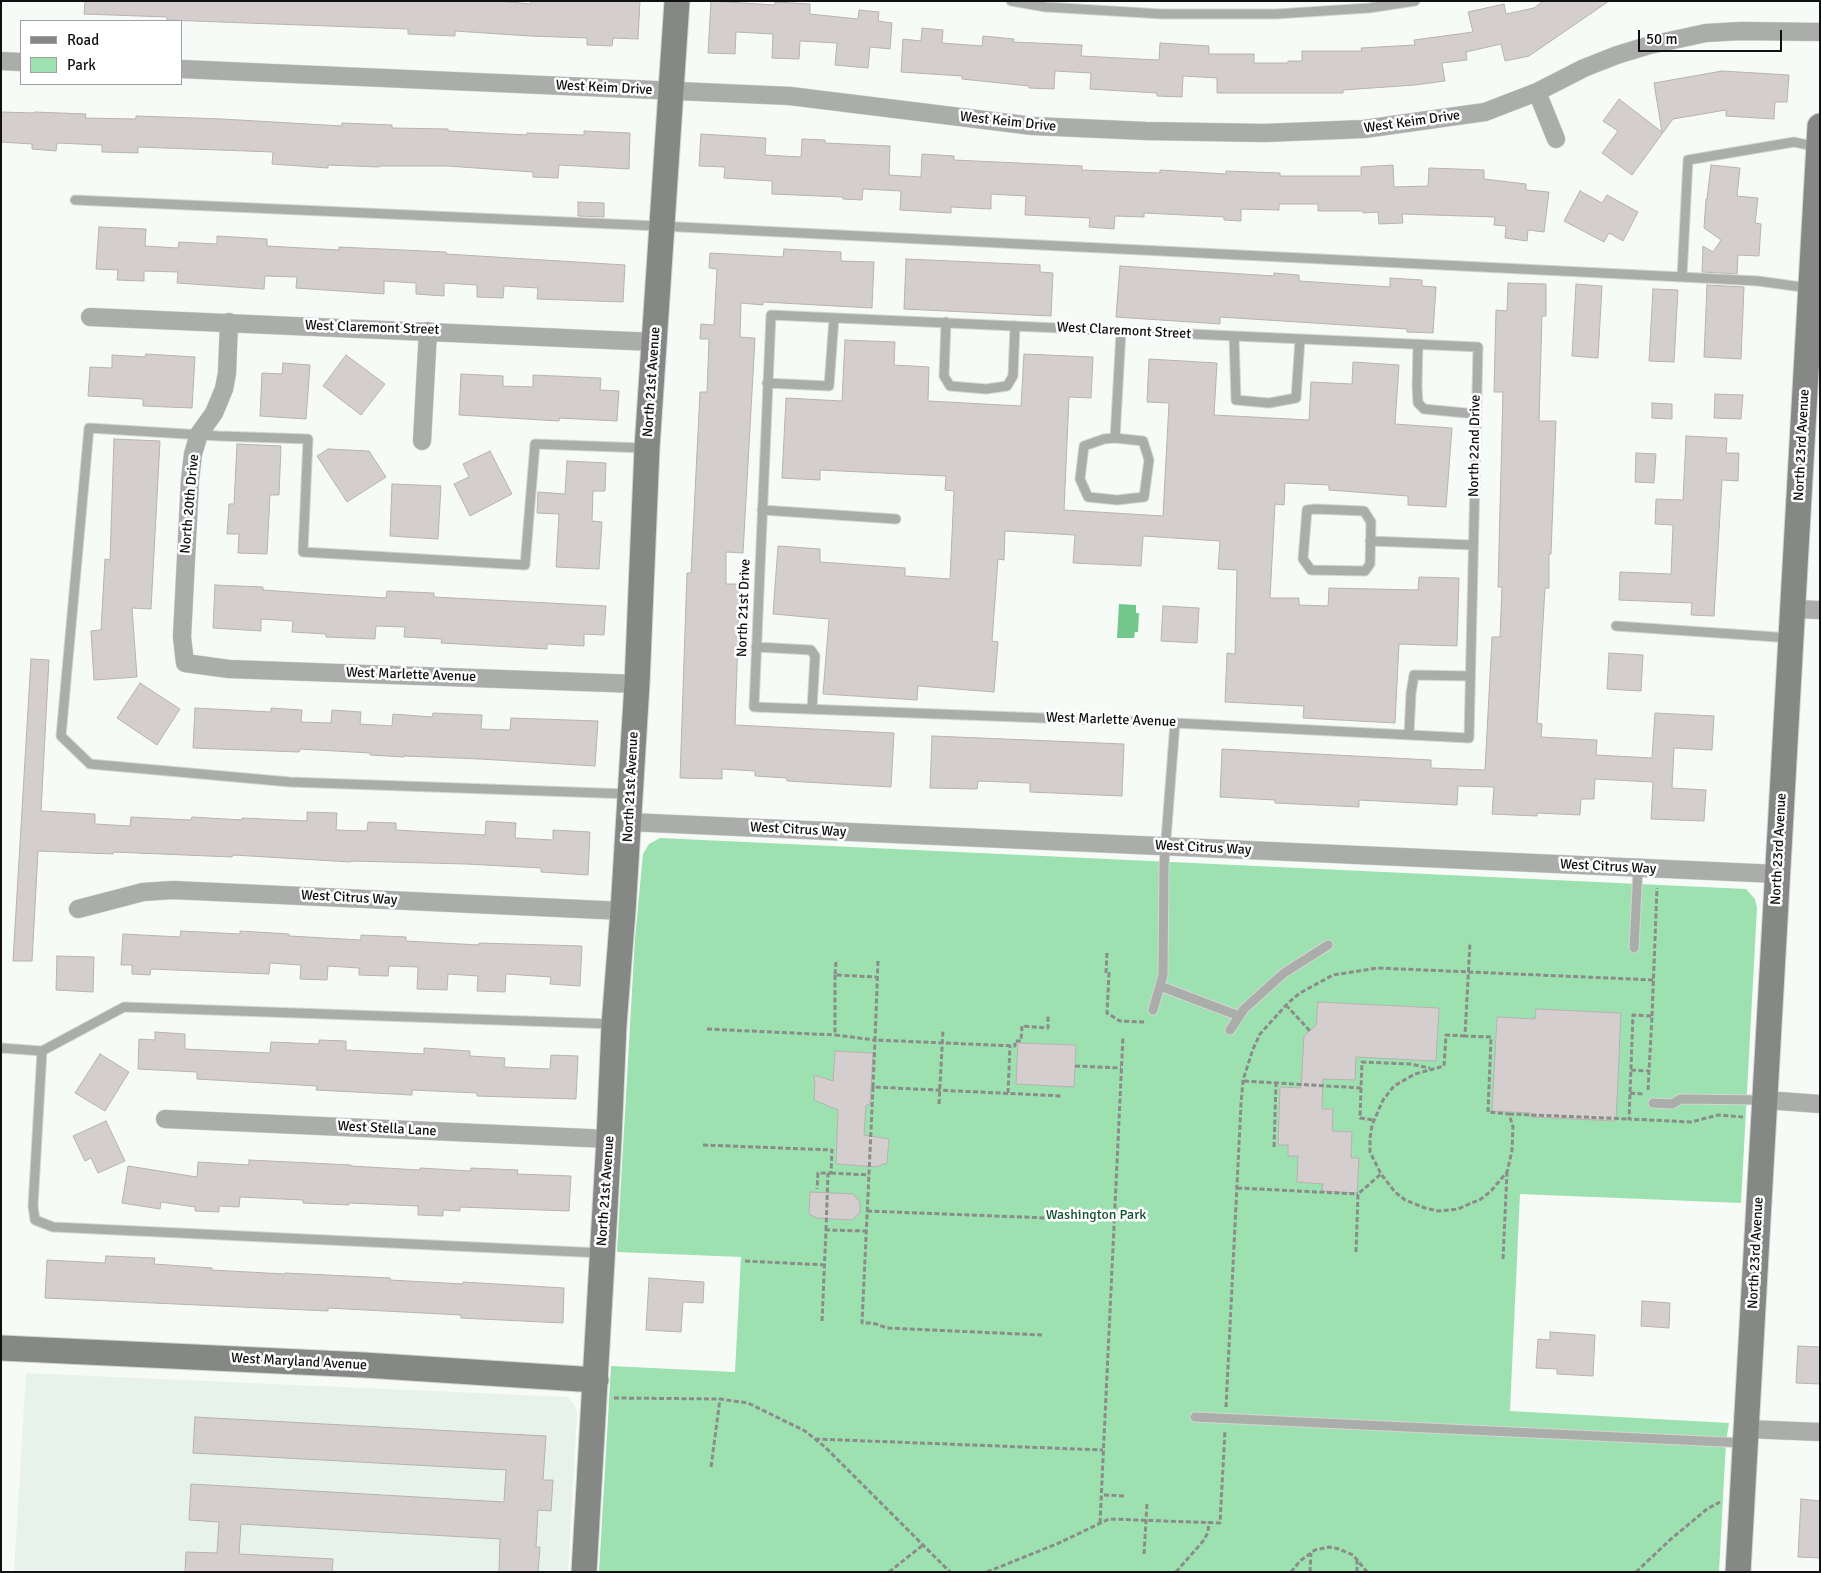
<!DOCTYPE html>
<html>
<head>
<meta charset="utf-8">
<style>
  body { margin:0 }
  #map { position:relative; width:1821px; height:1573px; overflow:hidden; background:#f7fbf7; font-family:Signika,sans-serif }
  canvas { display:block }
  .frame { position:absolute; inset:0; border:2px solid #101110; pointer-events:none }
  .legend { position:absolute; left:20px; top:20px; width:162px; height:65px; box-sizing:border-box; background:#fff; border:1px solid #9fa09f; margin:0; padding:6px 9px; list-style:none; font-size:15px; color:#101110 }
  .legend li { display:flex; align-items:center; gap:10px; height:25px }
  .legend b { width:25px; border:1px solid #9fa09f }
  .scale { position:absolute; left:1638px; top:30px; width:144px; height:22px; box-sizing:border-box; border:2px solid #101110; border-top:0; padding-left:6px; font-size:15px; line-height:18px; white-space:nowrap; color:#101110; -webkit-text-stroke:4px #fff; paint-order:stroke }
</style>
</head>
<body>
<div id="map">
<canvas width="1821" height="1573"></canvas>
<div class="frame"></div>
<ul class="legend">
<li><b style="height:6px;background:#858885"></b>Road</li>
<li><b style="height:14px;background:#9ee1b0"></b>Park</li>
</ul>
<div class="scale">50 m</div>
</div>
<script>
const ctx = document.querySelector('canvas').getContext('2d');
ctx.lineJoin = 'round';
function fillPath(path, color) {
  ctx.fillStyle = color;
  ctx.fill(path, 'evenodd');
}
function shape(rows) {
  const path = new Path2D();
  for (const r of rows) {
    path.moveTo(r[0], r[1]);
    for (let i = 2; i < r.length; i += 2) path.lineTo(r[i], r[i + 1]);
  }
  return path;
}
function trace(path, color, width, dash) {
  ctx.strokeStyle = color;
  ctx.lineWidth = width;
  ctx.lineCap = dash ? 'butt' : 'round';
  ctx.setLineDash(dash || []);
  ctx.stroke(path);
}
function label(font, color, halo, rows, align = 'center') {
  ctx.font = font + ' Signika,sans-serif';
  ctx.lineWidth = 5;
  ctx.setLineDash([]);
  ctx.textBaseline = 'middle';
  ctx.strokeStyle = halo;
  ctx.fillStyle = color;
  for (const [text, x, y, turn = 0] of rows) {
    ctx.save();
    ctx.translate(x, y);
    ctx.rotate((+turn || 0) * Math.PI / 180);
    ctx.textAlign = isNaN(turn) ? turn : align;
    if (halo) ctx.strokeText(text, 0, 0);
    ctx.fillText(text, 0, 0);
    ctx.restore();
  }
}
fillPath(shape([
  [26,1373,568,1397,575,1406,577,1414,568,1572,14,1572]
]), '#e7f3ea');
fillPath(shape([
  [660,838,1746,889,1755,899,1757,908,1741,1203,1520,1194,1510,1411,1729,1423,1726,1442,1719,1572,599,1572,611,1366,735,1372,741,1257,617,1252,635,938,643,854,649,844]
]), '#9ee1b0');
fillPath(shape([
  [1119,604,1136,605,1136,613,1139,613,1138,632,1135,632,1134,638,1117,638]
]), '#73c78d');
const building = shape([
  [85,1,499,1,531,4,531,1,640,1,638,39,613,38,612,46,587,45,587,38,530,36,455,31,455,36,408,34,408,29,167,20,167,17,84,14,85,1],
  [711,1,775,5,775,2,810,4,810,14,858,19,859,10,879,12,878,21,892,23,890,49,870,47,868,68,835,65,837,43,800,41,799,59,772,58,773,34,736,32,735,54,708,53,711,1],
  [1543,1,1609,1,1529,56,1505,61,1501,44,1466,52,1467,60,1442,63,1445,81,1415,85,1343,90,1343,93,1217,93,1217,78,1183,76,1182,97,1157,96,1157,93,1090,89,1091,73,1055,71,1054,89,1029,88,1029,86,962,79,962,76,901,72,903,39,921,41,922,28,943,30,942,43,982,46,983,36,1014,39,1013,42,1082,45,1081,56,1159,60,1160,43,1209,46,1209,54,1254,54,1254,63,1288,63,1288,61,1302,61,1302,51,1362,51,1361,48,1415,45,1414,40,1473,32,1468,12,1504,4,1506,14,1534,8,1543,1],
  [1722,71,1789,75,1787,102,1775,102,1774,119,1726,116,1726,110,1673,119,1632,175,1602,153,1618,131,1603,121,1619,99,1662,132,1654,83,1722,71],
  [1,112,34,113,34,112,86,114,85,118,136,119,136,116,222,119,342,126,342,123,392,125,392,128,448,129,448,131,527,135,527,133,584,135,584,131,630,133,629,169,559,165,558,178,533,177,533,172,447,166,380,166,379,167,328,165,328,168,272,164,273,152,138,147,138,153,102,152,102,145,57,143,56,151,32,149,32,144,1,142,1,112],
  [701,134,766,138,765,155,801,157,802,139,825,140,825,143,890,146,889,175,921,177,922,154,954,156,954,160,1082,166,1082,170,1160,173,1160,170,1226,174,1226,171,1280,173,1280,176,1361,176,1361,167,1393,165,1394,187,1428,186,1429,168,1484,170,1484,179,1526,184,1526,190,1549,192,1544,232,1528,230,1527,241,1505,238,1506,226,1494,225,1495,217,1402,214,1403,223,1379,224,1378,212,1363,213,1363,211,1318,211,1318,204,1279,204,1279,210,1241,209,1241,221,1224,220,1224,217,1144,213,1144,217,1115,216,1114,229,1089,227,1090,218,1025,215,1026,196,991,194,991,209,951,207,951,213,900,210,901,191,863,189,862,200,843,199,843,197,772,194,772,181,724,178,725,167,699,166,701,134],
  [1711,165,1740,168,1737,196,1758,198,1755,223,1761,224,1759,256,1738,255,1737,274,1702,272,1703,246,1713,252,1721,240,1704,228,1706,199,1707,199,1711,165],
  [1580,191,1602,203,1607,195,1638,212,1623,241,1609,233,1604,242,1564,221,1580,191],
  [578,202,604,203,604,217,578,216,578,202],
  [99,227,146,229,145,246,178,248,179,242,217,244,217,236,267,239,267,246,339,250,339,247,446,252,446,254,625,265,623,302,537,299,538,288,504,286,503,298,477,297,477,285,444,283,444,296,416,294,416,283,384,281,384,294,296,288,297,277,265,276,264,289,177,283,178,272,144,271,144,281,117,280,118,270,96,269,99,227],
  [784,249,841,252,841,261,874,262,872,308,763,302,763,305,741,303,740,337,755,338,743,553,726,552,726,584,740,584,735,725,894,733,891,787,787,781,787,778,755,776,755,771,722,769,722,779,680,778,687,573,691,573,700,392,707,392,709,339,700,339,701,324,714,325,717,269,709,268,710,253,783,257,784,249],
  [906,259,1040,265,1040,272,1053,273,1051,316,904,309,906,259],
  [1120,266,1274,276,1274,273,1299,275,1299,281,1390,287,1390,278,1422,280,1422,286,1436,287,1433,333,1407,332,1407,329,1220,317,1220,324,1116,317,1120,266],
  [1508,283,1546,284,1546,316,1542,316,1539,421,1556,421,1551,554,1549,554,1549,588,1545,588,1537,723,1542,724,1541,737,1597,740,1596,755,1652,758,1655,713,1714,716,1712,750,1674,748,1672,788,1706,790,1704,821,1651,819,1653,782,1595,779,1594,799,1581,799,1580,815,1537,813,1537,816,1492,814,1494,787,1458,786,1457,805,1359,800,1359,807,1275,803,1275,800,1220,797,1222,749,1431,760,1431,768,1485,770,1492,637,1500,637,1502,587,1498,587,1503,392,1494,392,1496,310,1507,311,1508,283],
  [1576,284,1602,286,1598,358,1572,356,1576,284],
  [1707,285,1744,287,1741,359,1704,357,1707,285],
  [1653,289,1678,290,1674,362,1649,361,1653,289],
  [845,340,895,342,894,365,929,367,928,401,1021,406,1024,354,1093,357,1091,398,1069,397,1064,510,1163,516,1169,403,1147,402,1149,359,1217,363,1214,415,1309,420,1311,382,1352,384,1353,362,1399,365,1395,424,1452,428,1446,507,1408,505,1408,496,1329,490,1329,485,1285,483,1284,505,1275,504,1270,598,1299,598,1299,605,1328,606,1329,588,1418,590,1419,577,1459,578,1457,646,1399,644,1395,723,1303,718,1304,706,1225,702,1227,653,1235,654,1237,570,1218,569,1220,541,1143,536,1141,566,1073,563,1075,535,1005,531,1004,560,998,559,992,641,998,642,994,692,918,686,917,700,823,694,829,619,773,614,778,546,820,549,820,562,905,568,905,576,950,579,954,491,945,490,946,476,820,470,820,480,782,478,786,398,842,401,845,340],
  [146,354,195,357,192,408,143,406,143,399,88,396,90,367,112,368,112,355,145,357,146,354],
  [346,355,385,384,361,415,323,386,346,355],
  [283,363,310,365,306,419,260,416,262,373,282,374,283,363],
  [461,374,503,376,503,386,533,387,533,375,601,378,600,390,619,391,617,421,559,418,559,421,459,415,461,374],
  [1715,394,1743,395,1741,419,1714,418,1715,394],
  [1652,403,1672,404,1672,419,1652,418,1652,403],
  [1686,436,1727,438,1726,453,1739,453,1738,481,1722,480,1714,616,1691,615,1692,603,1619,600,1620,572,1671,574,1673,525,1655,524,1656,499,1683,500,1686,436],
  [114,439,160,441,151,609,132,608,137,677,94,680,91,631,101,630,105,559,110,560,114,439],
  [237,444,281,446,279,495,270,495,267,554,238,553,239,534,227,534,229,504,234,504,237,444],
  [328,449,369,451,386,477,347,502,317,456,328,449],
  [490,451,512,494,470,516,454,484,469,477,463,464,490,451],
  [1636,453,1656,454,1654,483,1635,482,1636,453],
  [567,461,606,463,605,491,593,491,592,521,602,522,599,569,556,567,559,514,537,513,538,492,565,494,567,461],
  [392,484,441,486,438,539,390,536,392,484],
  [215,585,263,587,263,590,321,594,386,598,387,591,434,593,434,597,606,606,604,635,584,634,584,646,547,644,547,649,441,643,442,639,404,637,405,627,376,626,375,639,326,637,326,634,292,632,293,621,261,619,261,631,213,628,215,585],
  [1163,606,1199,608,1197,643,1161,641,1163,606],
  [1609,653,1643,655,1641,691,1607,689,1609,653],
  [31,659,49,660,41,811,95,814,95,824,130,826,131,817,191,820,192,817,242,820,242,818,307,821,307,812,337,813,336,830,367,831,368,822,396,823,396,830,485,835,486,821,516,823,515,838,553,840,553,830,590,832,588,875,541,872,541,868,466,864,351,861,351,862,233,855,232,857,113,852,113,854,38,851,32,961,13,961,31,659],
  [140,683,180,709,157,745,117,718,140,683],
  [195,708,271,712,271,708,302,710,301,722,331,723,332,710,361,712,360,724,392,726,393,714,432,717,433,713,482,715,481,729,510,730,511,718,598,721,595,766,480,759,404,756,404,757,370,755,370,753,300,749,299,752,193,748,195,708],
  [932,736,1124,744,1122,796,1030,792,1030,783,978,781,977,789,930,788,932,736],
  [181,931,240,934,240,931,289,934,289,936,361,940,361,935,406,937,406,941,479,945,479,943,582,946,580,986,550,984,551,977,506,974,505,992,477,991,478,976,448,974,447,990,417,989,418,967,389,966,388,976,359,975,359,968,328,966,327,980,300,979,301,965,270,963,269,974,151,969,150,975,132,974,132,965,121,965,123,934,180,937,181,931],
  [57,956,94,957,93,992,56,990,57,956],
  [1318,1002,1439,1008,1436,1061,1356,1057,1355,1080,1323,1079,1322,1109,1333,1109,1332,1131,1352,1132,1351,1158,1359,1158,1357,1193,1322,1191,1323,1184,1297,1182,1298,1156,1288,1156,1288,1145,1278,1145,1280,1087,1301,1088,1304,1036,1316,1025,1318,1002],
  [1536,1009,1621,1013,1616,1121,1531,1117,1531,1113,1492,1111,1497,1017,1535,1019,1536,1009],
  [155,1032,185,1034,185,1049,270,1053,271,1042,319,1044,319,1040,346,1041,346,1050,424,1054,424,1048,470,1051,470,1056,505,1058,504,1067,550,1069,551,1055,578,1056,576,1099,477,1096,477,1093,412,1090,412,1095,316,1090,317,1086,197,1079,197,1072,138,1069,139,1039,155,1040,155,1032],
  [1018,1043,1076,1045,1074,1087,1016,1084,1018,1043],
  [835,1051,873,1053,870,1105,866,1105,864,1135,889,1139,887,1163,876,1167,836,1164,838,1110,814,1100,815,1086,814,1075,833,1081,835,1051],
  [100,1054,129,1072,105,1111,75,1093,100,1054],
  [106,1121,125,1161,98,1173,91,1158,85,1161,73,1136,106,1121],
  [249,1160,351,1165,351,1166,420,1170,420,1168,471,1171,471,1168,518,1170,517,1174,571,1176,569,1211,460,1207,460,1211,443,1210,443,1216,418,1215,418,1206,349,1203,349,1205,303,1203,303,1200,240,1197,239,1207,219,1206,219,1212,195,1211,195,1207,161,1202,160,1209,122,1203,128,1166,197,1177,198,1162,249,1165,249,1160],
  [810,1192,853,1194,860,1202,860,1213,852,1220,817,1218,809,1214,810,1192],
  [106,1256,155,1258,154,1264,212,1268,212,1270,285,1274,285,1273,390,1278,390,1280,463,1284,463,1282,564,1288,563,1323,461,1318,461,1315,328,1308,328,1311,45,1298,47,1260,105,1263,106,1256],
  [649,1278,704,1282,703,1303,683,1302,681,1332,646,1330,649,1278],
  [1642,1301,1670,1303,1669,1328,1641,1326,1642,1301],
  [1550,1332,1595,1335,1593,1376,1557,1374,1557,1369,1536,1368,1538,1339,1550,1340,1550,1332],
  [1798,1346,1820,1347,1820,1384,1796,1383,1798,1346],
  [195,1417,546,1436,543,1480,553,1480,551,1511,538,1510,536,1547,540,1547,538,1572,499,1572,500,1539,241,1524,239,1554,333,1559,332,1572,185,1572,186,1552,217,1553,219,1522,189,1520,191,1484,504,1502,506,1470,193,1453,195,1417],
  [1801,1499,1820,1501,1820,1558,1798,1557,1801,1499]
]);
fillPath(building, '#d4cece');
trace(building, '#b8b2b2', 1);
const lane = shape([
  [1011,1,1046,7,1162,14,1276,14,1369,8,1415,1],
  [75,200,680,227,1682,277,1758,281,1809,288],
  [1682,277,1688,160,1794,142,1817,147],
  [771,315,1478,347,1469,738,1175,723,754,707,771,315],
  [946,322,944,376,950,386,986,389,1007,386,1013,376,1015,326],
  [1234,336,1236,400,1269,403,1296,398,1300,339],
  [1418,344,1417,387,1418,403,1424,409,1476,414],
  [767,383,829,386,834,318],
  [1115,438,1143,441,1149,460,1144,497,1117,500,1088,497,1080,479,1084,446,1104,439,1115,438],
  [1115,438,1121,332],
  [1316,509,1364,511,1371,522,1370,564,1365,571,1311,570,1303,559,1307,510,1316,509],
  [762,510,896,519],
  [1370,541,1473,545],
  [1616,626,1791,638],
  [756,647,811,650,815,656,812,709],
  [1409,735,1411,693,1414,675,1470,676],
  [629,794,290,782,90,764,61,736,89,428,219,436,308,439,303,552,525,565,535,444,644,448],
  [1634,948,1638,868],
  [1160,986,1239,1016],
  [1153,1010,1163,975,1164,865,1175,723],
  [1230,1030,1244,1009,1284,973,1328,945],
  [1,1048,42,1051,124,1007,612,1024],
  [42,1051,33,1206,35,1220,53,1227,601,1253],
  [1653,1103,1672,1104,1681,1099,1762,1100],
  [1195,1417,1745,1443]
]);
const street = shape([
  [1,61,21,62],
  [181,69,790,96,1033,126,1146,131,1264,133,1364,129,1485,112,1537,92,1584,68,1617,55,1650,45,1706,33,1741,31,1820,32],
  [1537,92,1556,139],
  [90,317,654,342],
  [229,322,227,373,224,389,214,413,199,434,193,454,190,480,182,637,185,663,229,669,637,684],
  [422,441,428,331],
  [1793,609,1820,610],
  [629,822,1777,874],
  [78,909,143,892,173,890,623,911],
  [1765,1100,1820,1104],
  [165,1119,609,1139],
  [1746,1429,1820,1432]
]);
const secondary = shape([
  [1,1348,364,1365,596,1380],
  [584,1572,609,1139,614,1025,623,911,637,684,647,448,677,1],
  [1738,1572,1820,126]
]);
trace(lane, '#d2d6d2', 11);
trace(street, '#d2d6d2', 19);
trace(secondary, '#d2d6d2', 27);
trace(shape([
  [1107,953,1106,973,1109,973,1107,1013,1120,1021,1146,1022],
  [878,961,875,1040,1015,1046,1015,1041,1021,1041,1022,1026,1048,1028,1048,1015],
  [836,962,835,975,877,977],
  [835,975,835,1035,875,1040,873,1087,1063,1096],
  [1286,1005,1310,1031],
  [1652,1016,1657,888],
  [707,1029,835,1035],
  [1465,1036,1446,1035,1444,1066,1415,1074,1394,1086,1383,1100,1372,1125,1370,1138,1370,1152,1381,1174,1395,1192,1405,1200,1425,1208,1438,1211,1458,1209,1481,1199,1491,1191,1507,1172,1512,1151,1513,1127,1509,1114,1488,1112,1491,1037,1465,1036,1470,942],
  [1075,1066,1121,1068],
  [1631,1070,1649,1071],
  [1244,1081,1361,1088,1362,1062,1410,1064,1430,1068],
  [873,1087,862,1323,873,1323,887,1328,1042,1335],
  [1361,1088,1360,1118,1374,1120],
  [1648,1090,1652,1016,1633,1015,1629,1119,1691,1122,1718,1115,1743,1117],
  [1008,1093,1010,1046],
  [1630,1093,1643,1094],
  [939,1104,943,1030],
  [1509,1114,1629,1119],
  [703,1145,832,1150,831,1173,818,1173,817,1189],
  [1274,1147,1276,1083],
  [831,1173,869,1175],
  [1237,1188,1358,1194],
  [867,1211,1047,1218],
  [826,1230,828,1173],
  [1356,1252,1358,1194,1381,1174],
  [1503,1259,1507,1172],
  [745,1261,825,1265],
  [822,1321,826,1230,866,1231],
  [614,1398,720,1399,748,1403,805,1431,825,1447,950,1572],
  [1226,1407,1241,1104,1243,1080,1253,1049,1260,1034,1288,1003,1300,993,1333,975,1378,968,1654,980],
  [815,1439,1103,1450],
  [711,1467,720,1399],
  [1104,1495,1126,1496],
  [1100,1523,1123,1036],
  [1144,1554,1147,1503],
  [889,1572,923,1545],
  [987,1572,1059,1543,1109,1519,1220,1523,1225,1430],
  [1176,1572,1204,1540,1208,1532,1209,1522],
  [1291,1572,1300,1561,1315,1550,1329,1547,1339,1549,1353,1555,1367,1572],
  [1310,1572,1311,1553],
  [1357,1572,1357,1560],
  [1636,1572,1671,1539,1707,1509,1720,1502]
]), '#8b8d8b', 3, [5, 2.5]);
trace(lane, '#abadab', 9);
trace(street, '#abadab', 18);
trace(secondary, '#858885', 25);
label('14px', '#101110', '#fff', [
  ["West Keim Drive",604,88,3],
  ["West Keim Drive",1008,122,6],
  ["West Keim Drive",1412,122,-8],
  ["West Claremont Street",372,328,2],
  ["West Claremont Street",1124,331,3],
  ["North 21st Avenue",652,382,-86],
  ["North 23rd Avenue",1802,445,-87],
  ["North 22nd Drive",1475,446,-89],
  ["North 20th Drive",190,504,-85],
  ["North 21st Drive",744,608,-88],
  ["West Marlette Avenue",411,675,2],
  ["West Marlette Avenue",1111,720,2],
  ["North 21st Avenue",631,787,-87],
  ["West Citrus Way",798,830,3],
  ["West Citrus Way",1203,848,3],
  ["North 23rd Avenue",1779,849,-87],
  ["West Citrus Way",1608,867,3],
  ["West Citrus Way",349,898,3],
  ["West Stella Lane",387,1129,3],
  ["North 21st Avenue",606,1191,-86],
  ["North 23rd Avenue",1756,1253,-87],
  ["West Maryland Avenue",299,1362,3]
]);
label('14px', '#12512c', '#fff', [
  ["Washington Park",1096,1215]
]);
</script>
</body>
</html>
